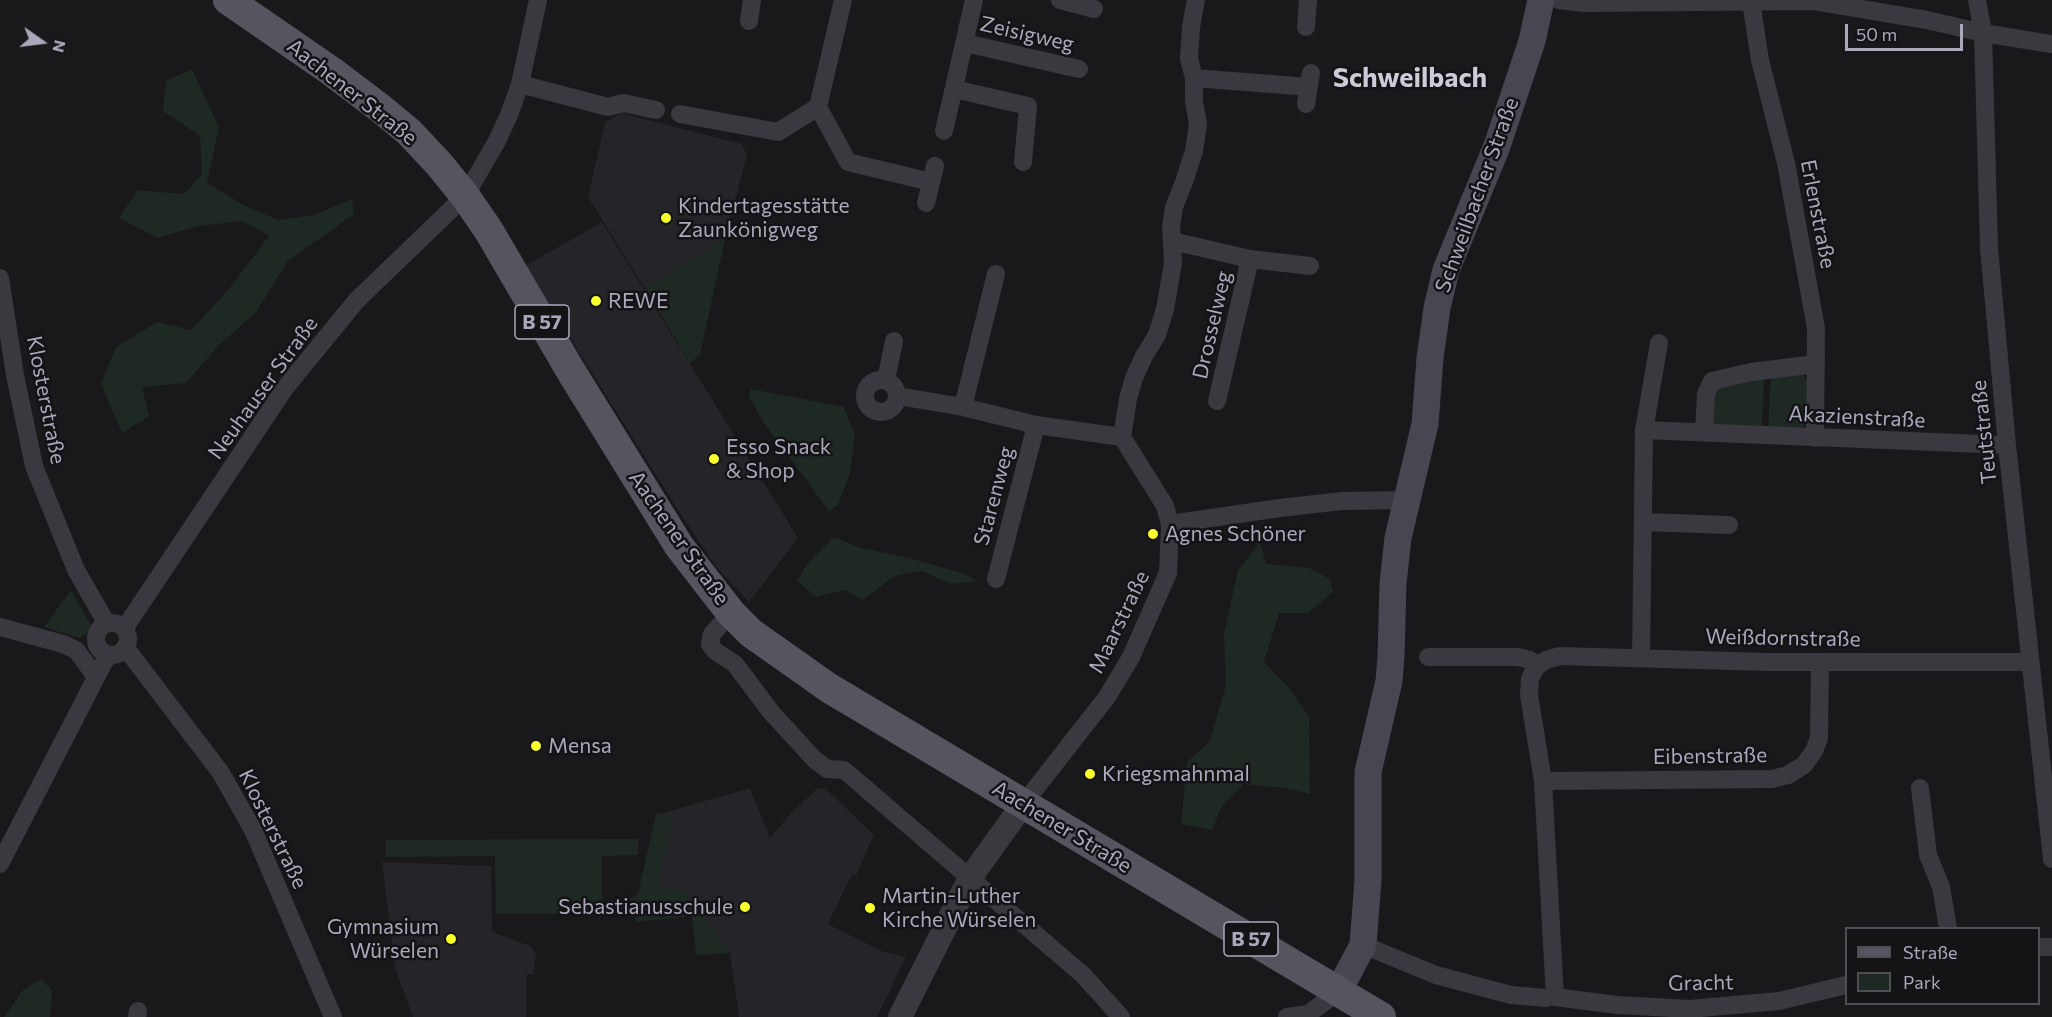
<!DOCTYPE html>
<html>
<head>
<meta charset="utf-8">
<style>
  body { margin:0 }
  #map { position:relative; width:2052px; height:1017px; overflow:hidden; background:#19181b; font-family:Commissioner,sans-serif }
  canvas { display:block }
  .legend { position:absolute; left:1845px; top:927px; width:195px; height:78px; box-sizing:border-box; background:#141316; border:2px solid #504f58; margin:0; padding:8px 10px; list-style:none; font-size:18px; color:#aaa9bb }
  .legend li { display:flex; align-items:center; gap:12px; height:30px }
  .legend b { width:30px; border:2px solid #504f58 }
  .north { position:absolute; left:12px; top:12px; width:60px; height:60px; -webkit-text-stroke:4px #141316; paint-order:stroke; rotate:104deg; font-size:16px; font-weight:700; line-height:24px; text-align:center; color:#aaa9bb }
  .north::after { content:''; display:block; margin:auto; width:21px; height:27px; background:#aaa9bb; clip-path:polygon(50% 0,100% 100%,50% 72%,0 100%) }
  .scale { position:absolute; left:1845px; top:24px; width:118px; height:27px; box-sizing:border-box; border:3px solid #aaa9bb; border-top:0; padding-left:8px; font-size:18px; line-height:21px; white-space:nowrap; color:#aaa9bb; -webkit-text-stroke:4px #141316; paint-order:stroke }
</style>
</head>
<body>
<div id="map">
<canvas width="2052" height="1017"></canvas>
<ul class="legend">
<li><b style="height:8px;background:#56545f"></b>Straße</li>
<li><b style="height:16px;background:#1f2924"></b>Park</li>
</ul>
<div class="north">N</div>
<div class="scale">50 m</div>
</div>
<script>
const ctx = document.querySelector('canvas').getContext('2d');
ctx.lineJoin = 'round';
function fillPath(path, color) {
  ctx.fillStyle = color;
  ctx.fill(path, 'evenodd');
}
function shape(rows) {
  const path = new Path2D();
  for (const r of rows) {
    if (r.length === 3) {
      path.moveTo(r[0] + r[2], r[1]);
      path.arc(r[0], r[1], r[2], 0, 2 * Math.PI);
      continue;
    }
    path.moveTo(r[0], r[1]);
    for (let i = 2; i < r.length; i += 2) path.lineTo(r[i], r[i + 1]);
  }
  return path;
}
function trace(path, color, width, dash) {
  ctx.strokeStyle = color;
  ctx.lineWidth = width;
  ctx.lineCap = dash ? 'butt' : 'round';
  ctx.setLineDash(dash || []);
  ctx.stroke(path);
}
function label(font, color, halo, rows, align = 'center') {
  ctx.font = font + ' Commissioner,sans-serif';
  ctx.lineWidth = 5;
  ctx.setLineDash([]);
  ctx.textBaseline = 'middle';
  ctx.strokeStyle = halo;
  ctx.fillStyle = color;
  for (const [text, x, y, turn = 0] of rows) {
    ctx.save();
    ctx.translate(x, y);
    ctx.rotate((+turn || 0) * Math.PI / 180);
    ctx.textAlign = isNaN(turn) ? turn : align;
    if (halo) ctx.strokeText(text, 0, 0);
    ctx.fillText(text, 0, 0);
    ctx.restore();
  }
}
fillPath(shape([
  [621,113,742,144,747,155,725,239,645,289,588,197,605,122],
  [602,222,798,538,749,602,716,567,676,507,525,266],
  [750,788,770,838,792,812,817,789,825,788,874,835,856,876,852,874,828,924,884,952,906,957,877,1017,739,1017,730,953,683,889,657,887,672,823,666,812],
  [382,862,491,866,492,932,530,946,538,956,535,956,534,974,527,974,526,1017,413,1017,395,968]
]), '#252428');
fillPath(shape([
  [192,69,219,127,207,183,247,207,278,220,314,215,352,199,354,214,288,261,256,312,218,346,186,383,142,387,149,416,122,433,101,384,116,347,157,322,191,330,228,290,269,236,243,221,199,226,157,238,119,218,138,190,184,194,202,174,200,136,163,111,166,81],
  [725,239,700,355,690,363,645,289],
  [1799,372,1807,380,1806,421,1803,427,1798,428,1768,427,1771,376],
  [1764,378,1762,429,1710,427,1711,397,1719,386],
  [751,389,844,407,855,435,850,472,838,505,829,511,764,423,749,397],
  [834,537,861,548,905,557,962,573,978,581,951,584,922,571,894,576,863,600,844,590,816,597,797,581,807,564],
  [1260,542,1266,564,1309,568,1330,579,1333,592,1308,613,1279,613,1264,662,1288,687,1309,716,1310,794,1285,788,1243,784,1221,808,1212,830,1181,824,1187,762,1210,741,1226,685,1224,633,1238,570],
  [71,590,91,625,88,632,80,638,44,627],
  [666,812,672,823,657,887,683,889,730,953,696,955,692,916,636,922,635,911,611,910,638,894,656,814],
  [638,839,638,855,602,856,602,914,496,914,495,856,386,857,386,840],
  [41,979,52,990,50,1017,4,1017,23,990]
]), '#1f2924');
trace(shape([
  [1060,0,1094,9],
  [1559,0,1584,3,1814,1,1927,20,1983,33,2052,44],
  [1977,0,1983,33,1989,248,2007,445,2052,859],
  [1751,2,1760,60,1786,163,1816,328,1815,438],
  [749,21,752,0],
  [1306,27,1308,0],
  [965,43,1079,69],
  [1194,78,1309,87],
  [520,84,608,107,623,103,656,110],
  [954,89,1028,106,1023,162],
  [1306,104,1311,73],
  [818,107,843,0],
  [680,114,778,132,818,107,848,162,931,182],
  [944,131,974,0],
  [926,203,935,166],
  [1172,241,1250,259,1310,266],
  [0,278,15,375,34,466,76,570,107,624],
  [881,396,16],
  [886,380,894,341],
  [898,396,963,407,1036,425,1122,437],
  [1217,401,1250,259],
  [963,407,996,274],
  [1644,430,2007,445],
  [1704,432,1706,394,1712,381,1751,372,1816,364],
  [1643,522,1729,525],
  [1170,524,1165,506,1122,437,1128,399,1134,378,1144,356,1157,335,1165,309,1173,263,1171,227,1174,207,1184,182,1194,151,1198,124,1194,102,1194,78,1189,58,1191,27,1196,0],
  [996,579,1036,425],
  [731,613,712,634,710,644,715,651,735,664,771,712,814,759,827,769,844,770,1083,975,1121,1017],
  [112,639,16],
  [0,627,63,644,76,650,96,677],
  [124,629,285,388,356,301,465,196,497,141,509,115,520,84,538,0],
  [125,647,221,773,253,830,333,1017],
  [1428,657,1518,657,1530,660,1537,666],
  [1641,657,1644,430,1659,343],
  [1543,781,1772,779,1788,775,1804,765,1814,751,1819,738,1820,662],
  [1920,788,1928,855,1941,887,1948,928],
  [1024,803,1107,697,1131,657,1168,573,1170,524,1280,508,1342,501,1407,500],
  [0,864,103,664,109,655],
  [1363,945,1436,975,1511,995,1546,998],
  [2038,947,2052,947],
  [1846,985,1779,1001,1690,1009,1617,1005,1555,997,1543,781,1529,695,1530,678,1537,666,1546,660,1560,656,1767,662,2030,662],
  [137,1017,138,1011],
  [1287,1017,1308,1014,1338,992]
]), '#3a3940', 18);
trace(shape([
  [900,1017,970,878,1024,803]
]), '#3a3940', 24);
trace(shape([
  [1338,992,1363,945,1368,880,1368,772,1389,681,1391,657,1393,583,1398,538,1425,424,1430,358,1437,308,1446,270,1497,146,1532,41,1541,0]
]), '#484650', 27);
trace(shape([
  [228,0,331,71,380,108,409,132,439,164,465,196,489,231,572,373,679,546,731,613,751,633,829,688,1381,1017]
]), '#56545f', 30);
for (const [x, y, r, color] of [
  [666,218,6,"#f9ff2c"],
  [596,301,6,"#f9ff2c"],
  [714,459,6,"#f9ff2c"],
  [1153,534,6,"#f9ff2c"],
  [536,746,6,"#f9ff2c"],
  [1090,774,6,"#f9ff2c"],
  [745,907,6,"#f9ff2c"],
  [870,908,6,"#f9ff2c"],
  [451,939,6,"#f9ff2c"]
]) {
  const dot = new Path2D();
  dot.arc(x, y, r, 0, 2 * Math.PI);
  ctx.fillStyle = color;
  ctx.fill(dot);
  trace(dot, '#141316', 2);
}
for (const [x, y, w] of [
  [542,322,54],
  [1251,939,54]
]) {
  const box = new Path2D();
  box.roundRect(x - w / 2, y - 17, w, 34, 4.5);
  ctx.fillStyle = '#141316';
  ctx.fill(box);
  trace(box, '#aaa9bb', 1.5);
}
label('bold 20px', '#aaa9bb', null, [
  ["B 57",542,322],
  ["B 57",1251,939]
]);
label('21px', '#aaa9bb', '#141316', [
  ["Zeisigweg",1027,34,13],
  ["Aachener Straße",352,92,38],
  ["Schweilbacher Straße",1477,195,-70],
  ["Erlenstraße",1818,214,79],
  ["Drosselweg",1212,325,-77],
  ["Neuhauser Straße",263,388,-54],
  ["Klosterstraße",46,400,79],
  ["Akazienstraße",1857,417,3],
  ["Teutstraße",1984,432,-96],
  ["Starenweg",994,496,-75],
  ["Aachener Straße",679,538,55],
  ["Maarstraße",1119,622,-64],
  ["Weißdornstraße",1783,638,1],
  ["Eibenstraße",1710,756,-1],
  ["Aachener Straße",1062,827,31],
  ["Klosterstraße",273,829,64],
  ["Gracht",1701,983,-1]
]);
label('21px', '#aaa9bb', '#141316', [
  ["Kindertagesstätte",678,206],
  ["Zaunkönigweg",678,230],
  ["REWE",608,301],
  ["Esso Snack",726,447],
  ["& Shop",726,471],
  ["Agnes Schöner",1165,534],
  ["Mensa",548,746],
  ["Kriegsmahnmal",1102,774],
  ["Martin-Luther",882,896],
  ["Kirche Würselen",882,920],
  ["Sebastianusschule",733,907,"right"],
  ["Gymnasium",439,927,"right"],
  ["Würselen",439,951,"right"]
], 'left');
label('bold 27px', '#cccbd7', '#141316', [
  ["Schweilbach",1410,78]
]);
</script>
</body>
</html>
